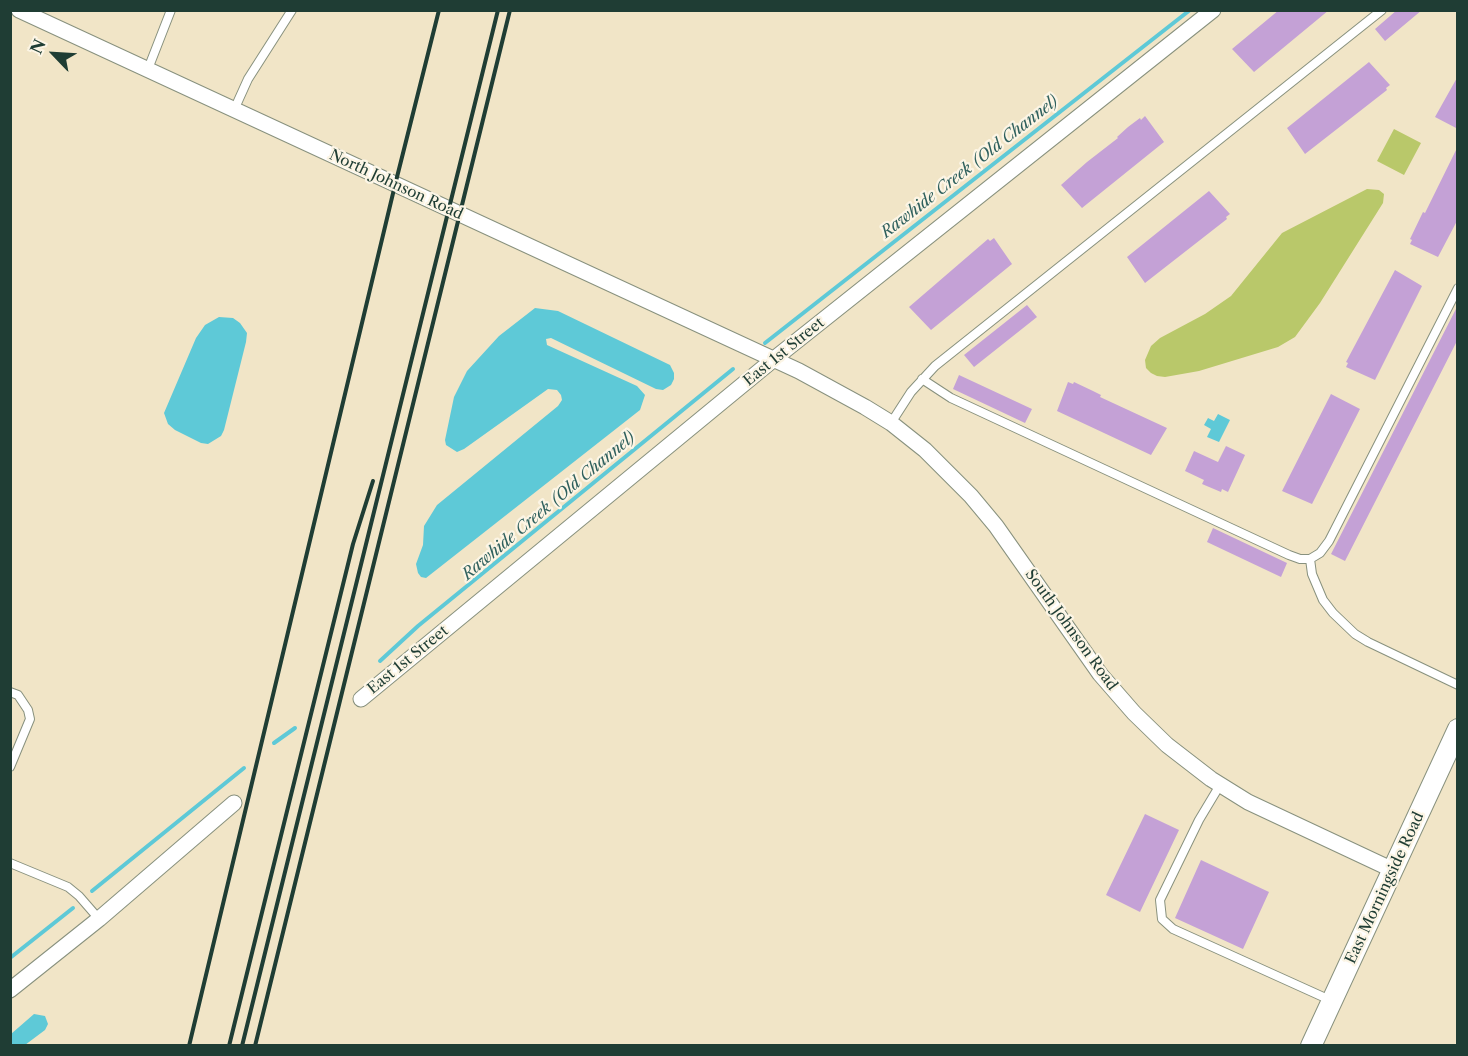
<!DOCTYPE html>
<html>
<head>
<meta charset="utf-8">
<style>
  body { margin:0 }
  #map { position:relative; width:1468px; height:1056px; overflow:hidden; background:#f1e5c7; font-family:"Libre Caslon Text",serif }
  canvas { display:block }
  .frame { position:absolute; inset:0; border:12px solid #1f3d34; pointer-events:none }
  .north { position:absolute; left:24px; top:24px; width:60px; height:60px; -webkit-text-stroke:4px #fcf5e5; paint-order:stroke; rotate:295deg; font-size:16px; font-weight:700; line-height:24px; text-align:center; color:#1f3d34 }
  .north::after { content:''; display:block; margin:auto; width:21px; height:27px; background:#1f3d34; clip-path:polygon(50% 0,100% 100%,50% 72%,0 100%) }
</style>
</head>
<body>
<div id="map">
<canvas width="1468" height="1056"></canvas>
<div class="frame"></div>
<div class="north">N</div>
</div>
<script>
const ctx = document.querySelector('canvas').getContext('2d');
ctx.lineJoin = 'round';
function fillPath(path, color) {
  ctx.fillStyle = color;
  ctx.fill(path, 'evenodd');
}
function shape(rows) {
  const path = new Path2D();
  for (const r of rows) {
    path.moveTo(r[0], r[1]);
    for (let i = 2; i < r.length; i += 2) path.lineTo(r[i], r[i + 1]);
  }
  return path;
}
function trace(path, color, width, dash) {
  ctx.strokeStyle = color;
  ctx.lineWidth = width;
  ctx.lineCap = dash ? 'butt' : 'round';
  ctx.setLineDash(dash || []);
  ctx.stroke(path);
}
function label(font, color, halo, rows, align = 'center') {
  ctx.font = font + ' "Libre Caslon Text",serif';
  ctx.lineWidth = 4.5;
  ctx.setLineDash([]);
  ctx.textBaseline = 'middle';
  ctx.strokeStyle = halo;
  ctx.fillStyle = color;
  for (const [text, x, y, turn = 0] of rows) {
    ctx.save();
    ctx.translate(x, y);
    ctx.rotate((+turn || 0) * Math.PI / 180);
    ctx.textAlign = isNaN(turn) ? turn : align;
    if (halo) ctx.strokeText(text, 0, 0);
    ctx.fillText(text, 0, 0);
    ctx.restore();
  }
}
fillPath(shape([
  [1394,129,1421,143,1404,175,1377,161],
  [1367,189,1379,190,1384,194,1383,203,1320,303,1295,337,1278,347,1199,371,1165,377,1157,376,1151,373,1146,368,1145,360,1151,346,1160,338,1205,314,1231,296,1282,233]
]), '#b9c86a');
fillPath(shape([
  [535,308,558,311,670,365,674,373,674,379,671,385,663,390,656,389,551,338,546,339,547,345,637,386,645,395,640,410,426,578,421,577,418,573,416,564,423,545,424,526,437,505,558,406,562,400,561,395,557,390,548,389,464,449,457,452,446,445,445,440,454,397,467,371,499,336],
  [219,317,233,318,240,323,247,333,246,342,224,430,221,436,208,444,201,443,175,430,168,424,164,413,196,338,205,325],
  [1218,414,1230,420,1219,442,1207,437,1211,429,1204,425,1208,418,1214,421],
  [34,1014,45,1016,48,1024,45,1030,25,1045,11,1045,11,1034]
]), '#5ec9d7');
trace(shape([
  [765,343,1190,10],
  [380,661,418,626,733,369],
  [274,743,295,728],
  [92,891,244,768],
  [10,958,73,908]
]), '#5ec9d7', 4);
fillPath(shape([
  [1279,10,1329,10,1254,72,1232,49],
  [1397,10,1422,10,1385,41,1375,29],
  [1369,62,1390,85,1386,88,1387,90,1305,154,1287,128],
  [1458,76,1458,129,1435,117],
  [1145,116,1164,142,1082,208,1061,185,1087,162,1118,138,1117,137,1128,127,1140,118,1141,120],
  [1458,146,1458,219,1438,257,1410,244,1412,240,1410,239,1423,212,1425,213],
  [1209,191,1230,214,1226,217,1227,219,1145,283,1127,257],
  [994,238,1012,264,931,330,909,307,988,239,990,241],
  [1395,270,1422,286,1375,380,1346,367,1348,363,1346,362],
  [1027,305,1037,317,974,367,964,355],
  [1458,305,1458,339,1345,561,1331,554],
  [959,375,1032,409,1025,423,953,389],
  [1068,382,1073,384,1074,382,1093,391,1101,395,1100,397,1167,428,1151,455,1057,411],
  [1331,394,1360,409,1312,504,1282,491],
  [1226,446,1245,455,1228,492,1222,489,1221,492,1202,484,1204,480,1185,471,1194,451,1218,462],
  [1213,528,1287,563,1281,577,1207,542],
  [1145,814,1179,830,1140,912,1106,895],
  [1201,860,1269,892,1243,949,1175,918]
]), '#c4a1d6');
const service = shape([
  [148,69,171,10],
  [234,110,248,79,292,10],
  [922,379,951,398,1220,523,1289,555,1300,559,1310,559,1320,553,1329,541,1458,288],
  [891,423,911,392,935,366,1382,10],
  [1310,559,1312,574,1323,600,1333,613,1355,634,1368,642,1458,685],
  [10,692,18,695,28,710,30,719,10,767],
  [1220,785,1199,820,1160,900,1162,919,1173,929,1330,1000],
  [10,863,68,887,79,896,99,919]
]);
const minor = shape([
  [19,10,799,371,865,407,891,423,925,450,971,496,996,526,1100,674,1134,713,1167,745,1211,779,1248,802,1393,870],
  [361,699,774,359,1213,10],
  [10,990,99,919,234,803]
]);
const tertiary = shape([
  [1311,1046,1458,729]
]);
trace(service, '#88917e', 10);
trace(minor, '#88917e', 17);
trace(tertiary, '#88917e', 22);
trace(service, '#fff', 8);
trace(minor, '#fff', 15);
trace(tertiary, '#fff', 20);
trace(shape([
  [189,1046,395,185,439,10],
  [229,1046,353,544,373,481],
  [242,1046,498,10],
  [255,1046,510,10]
]), '#1f3d34', 4);
label('15px', '#1f3d34', '#fcf5e5', [
  ["North Johnson Road",396,185,25],
  ["East 1st Street",784,352,-39],
  ["South Johnson Road",1071,630,54],
  ["East 1st Street",408,660,-39],
  ["East Morningside Road",1385,888,-65]
]);
label('italic 16px', '#2f605d', '#fcf5e5', [
  ["Rawhide Creek (Old Channel)",970,167,-38],
  ["Rawhide Creek (Old Channel)",549,506,-40]
]);
</script>
</body>
</html>
